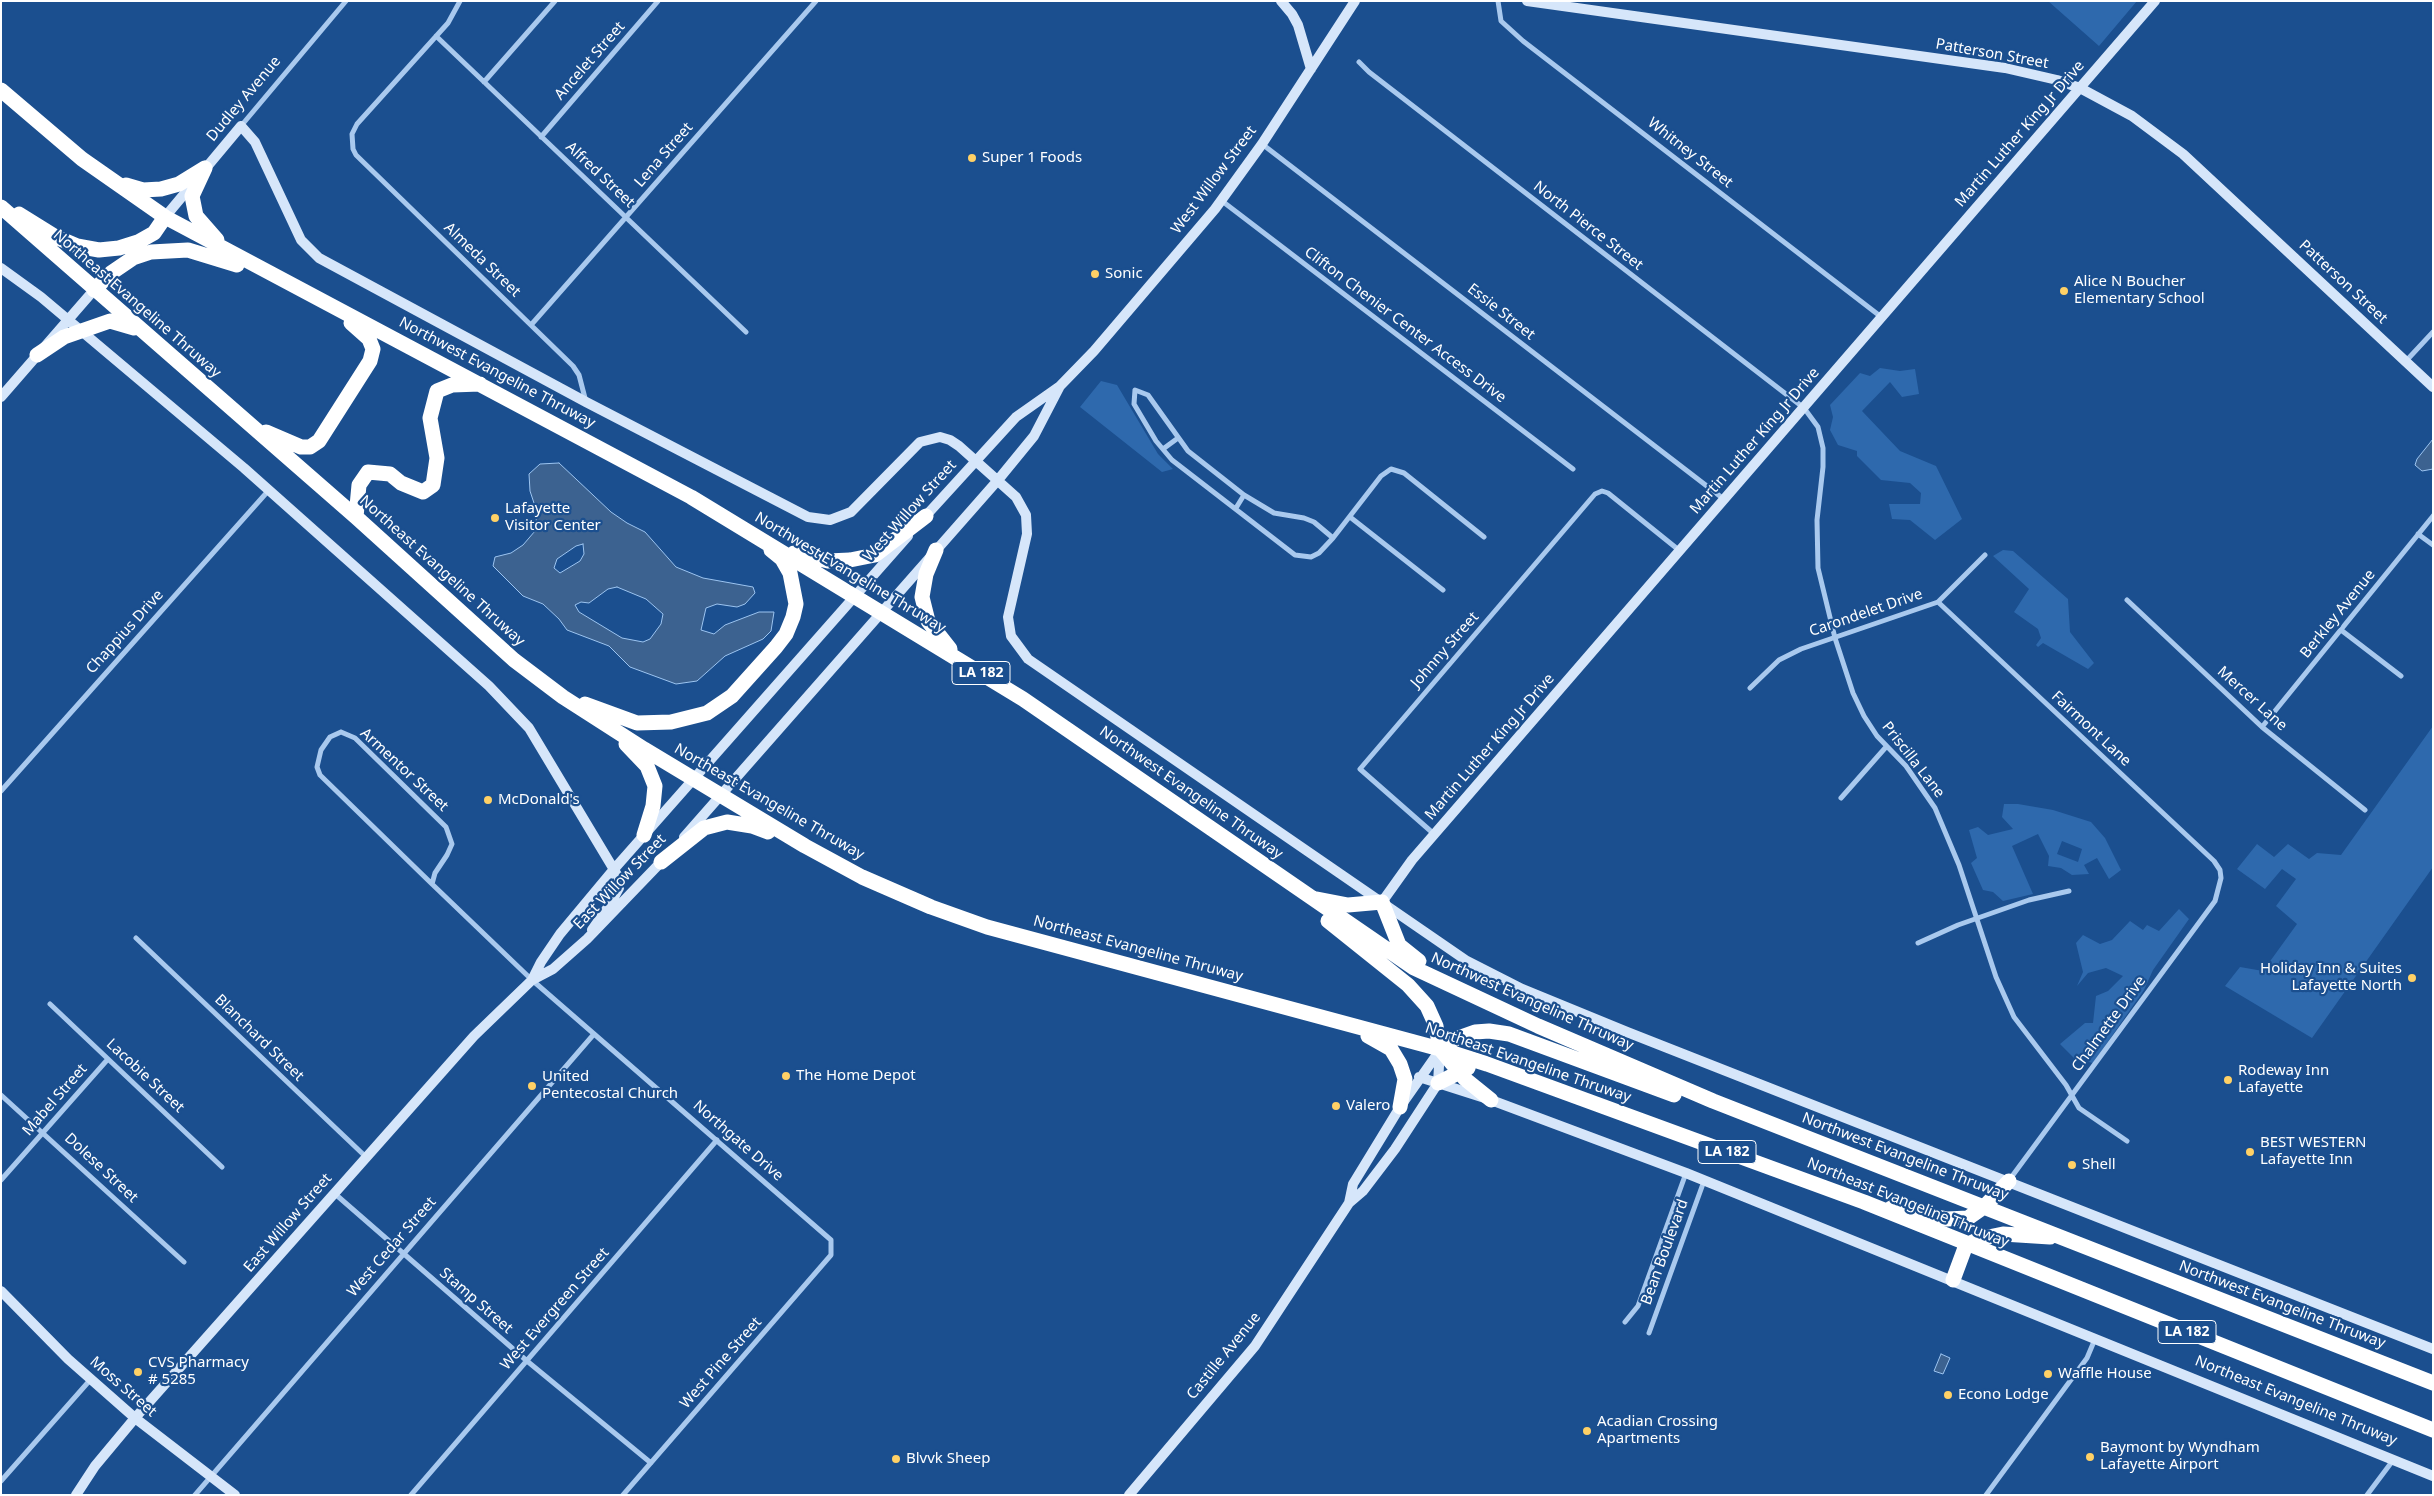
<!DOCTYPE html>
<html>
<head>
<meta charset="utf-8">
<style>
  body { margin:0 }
  #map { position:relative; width:2434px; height:1496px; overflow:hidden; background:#1b4f8f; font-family:"Noto Sans",sans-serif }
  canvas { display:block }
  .frame { position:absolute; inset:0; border:2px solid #fff; pointer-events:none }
</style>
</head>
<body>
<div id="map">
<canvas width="2434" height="1496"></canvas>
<div class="frame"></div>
</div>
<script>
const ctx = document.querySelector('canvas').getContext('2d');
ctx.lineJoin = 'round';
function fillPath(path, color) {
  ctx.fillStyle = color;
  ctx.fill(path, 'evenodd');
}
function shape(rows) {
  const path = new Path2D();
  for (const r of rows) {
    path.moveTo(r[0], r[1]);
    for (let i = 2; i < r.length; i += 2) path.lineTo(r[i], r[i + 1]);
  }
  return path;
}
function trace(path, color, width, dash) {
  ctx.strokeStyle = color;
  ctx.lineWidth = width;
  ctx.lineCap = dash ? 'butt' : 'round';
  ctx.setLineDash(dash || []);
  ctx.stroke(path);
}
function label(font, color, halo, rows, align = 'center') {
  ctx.font = font + ' "Noto Sans",sans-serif';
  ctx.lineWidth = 4.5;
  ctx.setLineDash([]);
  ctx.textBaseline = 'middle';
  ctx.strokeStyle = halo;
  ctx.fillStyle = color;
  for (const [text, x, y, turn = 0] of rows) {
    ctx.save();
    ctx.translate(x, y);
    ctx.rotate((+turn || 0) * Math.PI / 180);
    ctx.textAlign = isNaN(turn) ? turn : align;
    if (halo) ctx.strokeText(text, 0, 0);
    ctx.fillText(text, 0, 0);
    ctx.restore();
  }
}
fillPath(shape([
  [2048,1,2137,1,2099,46],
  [1880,368,1900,371,1915,369,1919,394,1902,397,1890,382,1862,411,1900,451,1936,466,1962,519,1935,540,1910,520,1892,519,1889,504,1920,504,1921,493,1910,483,1881,480,1857,456,1857,451,1838,445,1830,430,1833,417,1830,405,1860,373,1870,376],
  [1101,381,1117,385,1158,454,1173,469,1162,472,1080,407],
  [2003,550,2013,551,2068,599,2070,632,2094,663,2088,669,2043,643,2038,647,2036,645,2041,638,2038,629,2014,612,2029,589,1993,556],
  [2433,726,2433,867,2312,1038,2225,986,2240,967,2263,971,2297,924,2276,906,2296,879,2282,869,2265,889,2237,869,2257,844,2274,857,2288,844,2309,859,2317,853,2341,855],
  [2004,804,2018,804,2053,810,2091,822,2105,838,2121,870,2109,879,2097,858,2084,865,2089,874,2072,875,2061,868,2048,866,2049,856,2038,834,2012,846,2033,894,2003,901,1993,892,1983,890,1971,863,1977,858,1969,830,1978,827,1988,835,2013,829,2002,817],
  [2062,841,2082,849,2078,862,2057,854],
  [2179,909,2189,919,2153,970,2144,990,2093,1063,2075,1059,2060,1044,2085,1023,2093,1023,2096,996,2108,991,2123,976,2106,968,2088,973,2077,986,2083,972,2076,943,2083,935,2100,944,2112,940,2130,921,2143,930,2147,925,2159,931]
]), '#2e69ad');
const water = shape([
  [2433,439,2433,469,2422,471,2415,465,2417,459,2433,439],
  [559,463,611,512,627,523,645,532,676,567,703,578,753,587,755,593,745,604,737,607,717,604,706,608,701,630,714,634,725,625,759,612,774,612,771,631,763,639,725,656,697,681,676,684,630,667,609,646,567,630,559,619,543,604,523,596,493,566,495,557,511,553,523,545,535,531,537,512,530,491,529,474,540,464,559,463],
  [583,544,584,554,580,561,560,573,554,568,557,559,576,546,583,544],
  [617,587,646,599,663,614,661,624,650,639,643,642,622,638,579,612,575,605,581,602,589,603,608,589,617,587],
  [1941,1354,1950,1358,1943,1374,1934,1371,1941,1354]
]);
fillPath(water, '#3c6290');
trace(water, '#9cc4f0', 1);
trace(shape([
  [460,1,448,23,357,124,352,134,353,149,356,155,573,366,579,375,586,402],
  [1498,1,1501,21,1523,41,1880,316],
  [436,36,746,332],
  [1359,62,1369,72,1804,408,1818,427,1823,448,1823,467,1817,520,1818,568,1835,638,1853,693,1864,716,1877,736,1906,766,1935,808,1959,865,1996,977,2014,1017,2066,1085,2079,1108,2127,1141],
  [484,82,555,1],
  [241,126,346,1],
  [541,137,658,1],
  [1262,144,1725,500],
  [1222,201,1573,469],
  [531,325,816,1],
  [2406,361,2433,332],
  [1163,449,1178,438],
  [1236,508,1244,495],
  [1350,517,1443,590],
  [2418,534,2433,545],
  [1333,538,1314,522,1304,518,1274,513,1244,495,1188,451,1148,395,1135,390,1134,404,1156,441,1172,460,1295,555,1311,557,1319,553,1333,538,1381,476,1391,469,1404,473,1484,537],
  [2127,600,2262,727,2365,810],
  [1938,602,2214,861,2220,870,2221,878,2215,901,2010,1179],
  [2341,630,2401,676],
  [1750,688,1779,660,1801,649,1938,602,1985,555],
  [2262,727,2433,516],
  [341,732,355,738,446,827,452,844,447,855,435,873,432,884,320,775,317,767,321,750,330,737,341,732],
  [1,791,269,490],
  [1841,798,1886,747],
  [1434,834,1360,769,1595,494,1602,491,1608,493,1680,551],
  [432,884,532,980,831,1240,831,1255,623,1495],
  [136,938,366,1157],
  [1918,943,1958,925,2029,900,2069,891],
  [50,1004,222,1167],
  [1,1095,184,1262],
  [1,1180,108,1059],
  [334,1193,527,1361,651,1463],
  [1625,1322,1638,1306,1686,1173],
  [1649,1333,1704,1181],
  [1,1481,91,1379],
  [195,1495,594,1034],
  [411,1495,717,1140],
  [1986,1495,2087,1358,2095,1339],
  [2367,1495,2394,1459]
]), '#a9c9ee', 5);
trace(shape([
  [1281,1,1292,14,1298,25,1311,69],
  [1527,1,2005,68,2057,80,2080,88,2132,116,2183,154,2433,387],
  [165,217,241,126,255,142,301,240,319,258,586,402,808,517,830,520,851,512,920,442,940,437,950,440,959,446,1016,497,1026,515,1027,534,1008,617,1011,636,1028,659,1467,961,1522,989,1627,1032,2433,1349],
  [1,268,41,297,244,468,489,686,529,728,619,878,619,888,611,903,592,930],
  [1,397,94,290],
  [922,520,1016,417,1060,386,1094,351,1215,209,1262,144,1355,1],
  [684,837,998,480,1034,436,1060,386],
  [1382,902,1412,860,2155,1],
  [532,980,541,962,560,934,615,868,908,536],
  [1419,1077,1491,1100,1686,1173,2433,1476],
  [1349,1203,1353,1184,1400,1107,1440,1050],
  [1,1291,68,1359,135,1418,235,1495],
  [76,1495,95,1466,135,1418,474,1036,532,980,553,969,587,939,664,859],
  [1129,1495,1255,1346,1349,1203,1363,1191,1395,1149,1438,1083,1440,1049]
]), '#d6e6fa', 10);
trace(shape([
  [1,90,82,159,165,217,691,497,1023,699,1414,968,1538,1026,1713,1101,2433,1383],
  [205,168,192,196,196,216,217,240],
  [126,185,143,190,161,189,179,184,205,168],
  [1,207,356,517,514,660,563,697,644,749,805,846,862,877,931,907,987,927,1440,1049,1487,1064,1864,1202,2433,1430],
  [19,214,56,237,77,246,99,250,119,248,138,242,154,233,165,217],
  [94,290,111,273,133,258,151,252,188,250,237,265],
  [37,355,64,337,110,321,134,328],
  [266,432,301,447,310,447,319,441,370,361,373,349,369,339,351,323],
  [356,517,359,485,368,472,390,474,401,483,423,492,433,485,437,458,430,418,437,391,452,385,480,384],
  [936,550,926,574,922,597,928,621,950,649],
  [794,553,828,561,850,560,875,555,926,516],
  [585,704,637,723,671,722,707,713,732,696,776,647,786,634,793,617,796,604,790,573,782,559,771,550],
  [626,744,647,766,655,786,653,806,644,835],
  [661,862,704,828,727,822,752,826,768,832],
  [1317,899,1348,905,1382,902,1399,945,1419,961],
  [1328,921,1408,985,1427,1006,1436,1026,1440,1049,1465,1079,1491,1100],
  [1368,1036,1391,1049,1400,1064,1405,1079,1400,1107],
  [1440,1049,1447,1042,1475,1032,1489,1031,1509,1034,1674,1095],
  [1438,1083,1468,1068],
  [1892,1207,1947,1219,1968,1218,1985,1206,2009,1181],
  [1953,1280,1966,1245,1979,1239,2003,1234,2050,1237]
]), '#fff', 15);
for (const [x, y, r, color] of [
  [972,158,5,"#ffd166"],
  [1095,274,5,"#ffd166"],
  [2064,291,5,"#ffd166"],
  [495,518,5,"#ffd166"],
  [488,800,5,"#ffd166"],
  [2412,978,5,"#ffd166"],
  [786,1076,5,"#ffd166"],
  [2228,1080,5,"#ffd166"],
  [532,1086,5,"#ffd166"],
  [1336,1106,5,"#ffd166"],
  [2250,1152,5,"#ffd166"],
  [2072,1165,5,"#ffd166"],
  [138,1372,5,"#ffd166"],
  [2048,1374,5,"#ffd166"],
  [1948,1395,5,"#ffd166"],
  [1587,1431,5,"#ffd166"],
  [2090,1457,5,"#ffd166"],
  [896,1459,5,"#ffd166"]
]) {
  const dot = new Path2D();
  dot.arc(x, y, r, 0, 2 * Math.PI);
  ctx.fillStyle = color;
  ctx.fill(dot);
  trace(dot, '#1b4f8f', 2);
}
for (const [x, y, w] of [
  [981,673,58],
  [1727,1152,58],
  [2187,1332,58]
]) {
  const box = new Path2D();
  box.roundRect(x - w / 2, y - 11.5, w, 23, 4);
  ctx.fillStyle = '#1b4f8f';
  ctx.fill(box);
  trace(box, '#fff', 1);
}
label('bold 14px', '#fff', null, [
  ["LA 182",981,673],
  ["LA 182",1727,1152],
  ["LA 182",2187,1332]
]);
label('15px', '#fff', '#1b4f8f', [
  ["Patterson Street",1992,54,10],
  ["Ancelet Street",590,61,-49],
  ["Dudley Avenue",244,99,-50],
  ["Martin Luther King Jr Drive",2020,134,-49],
  ["Whitney Street",1690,153,38],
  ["Lena Street",664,155,-49],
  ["Alfred Street",600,175,43],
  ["West Willow Street",1214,180,-53],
  ["North Pierce Street",1588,226,38],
  ["Almeda Street",482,260,44],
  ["Patterson Street",2343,282,43],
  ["Northeast Evangeline Thruway",137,304,41],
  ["Essie Street",1501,312,38],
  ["Clifton Chenier Center Access Drive",1405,325,37],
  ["Northwest Evangeline Thruway",497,373,28],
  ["Martin Luther King Jr Drive",1755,441,-49],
  ["West Willow Street",910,511,-48],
  ["Northeast Evangeline Thruway",442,571,42],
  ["Northwest Evangeline Thruway",850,573,31],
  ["Carondelet Drive",1866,613,-19],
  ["Berkley Avenue",2338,614,-51],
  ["Chappius Drive",125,632,-48],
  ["Johnny Street",1445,650,-49],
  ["Mercer Lane",2252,699,42],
  ["Fairmont Lane",2091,729,43],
  ["Martin Luther King Jr Drive",1490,747,-49],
  ["Priscilla Lane",1913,760,52],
  ["Armentor Street",404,770,43],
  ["Northwest Evangeline Thruway",1191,793,35],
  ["Northeast Evangeline Thruway",769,802,30],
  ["East Willow Street",620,882,-46],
  ["Northeast Evangeline Thruway",1138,949,15],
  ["Northwest Evangeline Thruway",1532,1002,24],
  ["Chalmette Drive",2109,1024,-54],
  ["Blanchard Street",259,1038,44],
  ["Northeast Evangeline Thruway",1528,1063,19],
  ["Lacobie Street",145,1076,43],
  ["Mabel Street",55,1100,-49],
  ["Northgate Drive",738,1141,41],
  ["Northwest Evangeline Thruway",1905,1157,21],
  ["Dolese Street",101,1168,43],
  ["Northeast Evangeline Thruway",1908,1203,22],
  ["East Willow Street",288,1223,-49],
  ["West Cedar Street",392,1247,-49],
  ["Bean Boulevard",1665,1252,-70],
  ["Stamp Street",476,1301,41],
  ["Northwest Evangeline Thruway",2282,1305,21],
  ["West Evergreen Street",555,1309,-49],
  ["Castille Avenue",1224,1356,-51],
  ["West Pine Street",721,1363,-49],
  ["Moss Street",123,1387,41],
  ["Northeast Evangeline Thruway",2296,1401,22]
]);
label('15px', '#fff', '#1b4f8f', [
  ["Super 1 Foods",982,158],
  ["Sonic",1105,274],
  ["Alice N Boucher",2074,282],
  ["Elementary School",2074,299],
  ["Lafayette",505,509],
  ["Visitor Center",505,526],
  ["McDonald's",498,800],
  ["Holiday Inn & Suites",2402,969,"right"],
  ["Lafayette North",2402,986,"right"],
  ["Rodeway Inn",2238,1071],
  ["Lafayette",2238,1088],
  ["The Home Depot",796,1076],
  ["United",542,1077],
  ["Pentecostal Church",542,1094],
  ["Valero",1346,1106],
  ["BEST WESTERN",2260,1143],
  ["Lafayette Inn",2260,1160],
  ["Shell",2082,1165],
  ["CVS Pharmacy",148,1363],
  ["# 5285",148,1380],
  ["Waffle House",2058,1374],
  ["Econo Lodge",1958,1395],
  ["Acadian Crossing",1597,1422],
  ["Apartments",1597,1439],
  ["Baymont by Wyndham",2100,1448],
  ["Lafayette Airport",2100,1465],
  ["Blvvk Sheep",906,1459]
], 'left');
</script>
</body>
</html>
